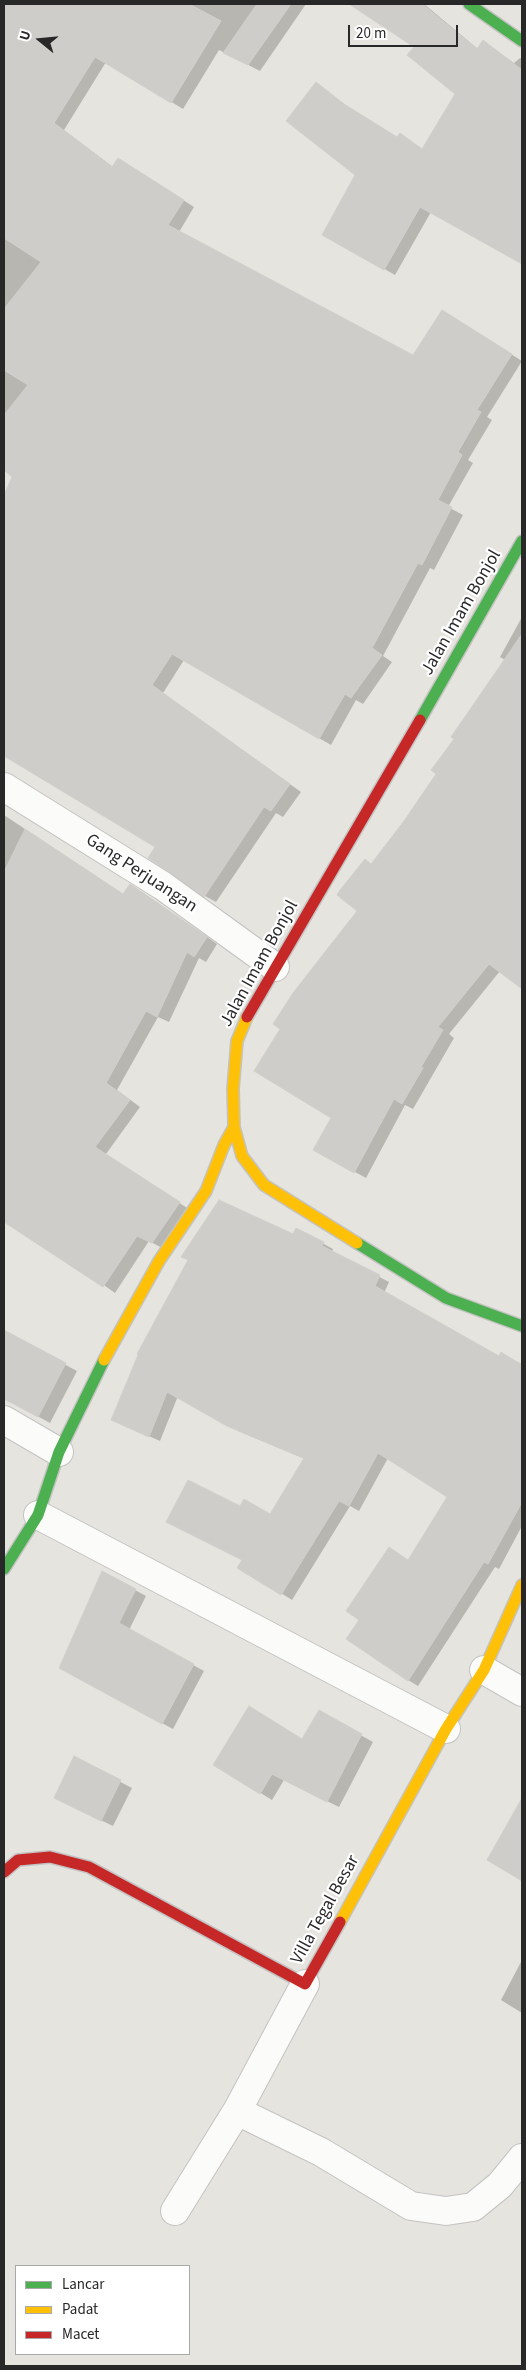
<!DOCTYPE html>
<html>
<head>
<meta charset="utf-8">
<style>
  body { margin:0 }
  #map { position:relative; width:526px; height:2370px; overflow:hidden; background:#e6e4de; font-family:"Source Sans 3",sans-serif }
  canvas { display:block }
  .frame { position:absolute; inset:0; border:5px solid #282828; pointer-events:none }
  .legend { position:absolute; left:15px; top:2265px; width:175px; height:90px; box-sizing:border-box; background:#fff; border:1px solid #a9a9a9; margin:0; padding:6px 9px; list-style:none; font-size:15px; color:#282828 }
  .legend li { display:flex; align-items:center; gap:10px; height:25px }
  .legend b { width:25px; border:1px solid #a9a9a9 }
  .north { position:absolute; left:15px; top:15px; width:50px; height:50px; -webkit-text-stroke:4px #fff; paint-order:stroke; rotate:287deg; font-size:14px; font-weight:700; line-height:20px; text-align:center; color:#282828 }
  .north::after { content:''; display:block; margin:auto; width:18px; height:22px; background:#282828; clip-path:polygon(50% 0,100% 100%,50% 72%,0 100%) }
  .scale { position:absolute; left:348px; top:25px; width:110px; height:22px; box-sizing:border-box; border:2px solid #282828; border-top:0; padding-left:6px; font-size:15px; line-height:18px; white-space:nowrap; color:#282828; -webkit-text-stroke:4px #fff; paint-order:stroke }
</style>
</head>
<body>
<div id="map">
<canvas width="526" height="2370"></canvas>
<div class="frame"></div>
<ul class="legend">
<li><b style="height:6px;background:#4caf50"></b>Lancar</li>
<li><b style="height:6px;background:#ffc107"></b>Padat</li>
<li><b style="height:6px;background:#c62828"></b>Macet</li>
</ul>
<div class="north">U</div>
<div class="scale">20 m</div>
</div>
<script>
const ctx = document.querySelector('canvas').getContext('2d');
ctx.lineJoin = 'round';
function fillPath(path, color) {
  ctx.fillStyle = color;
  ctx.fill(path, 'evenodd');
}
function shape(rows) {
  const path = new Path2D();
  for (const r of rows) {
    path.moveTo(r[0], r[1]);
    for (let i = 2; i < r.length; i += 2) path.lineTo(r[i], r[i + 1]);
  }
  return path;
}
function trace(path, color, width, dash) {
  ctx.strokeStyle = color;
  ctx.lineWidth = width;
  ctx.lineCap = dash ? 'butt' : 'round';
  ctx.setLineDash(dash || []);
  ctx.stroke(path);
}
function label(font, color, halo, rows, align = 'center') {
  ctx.font = font + ' "Source Sans 3",sans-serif';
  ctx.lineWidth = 4.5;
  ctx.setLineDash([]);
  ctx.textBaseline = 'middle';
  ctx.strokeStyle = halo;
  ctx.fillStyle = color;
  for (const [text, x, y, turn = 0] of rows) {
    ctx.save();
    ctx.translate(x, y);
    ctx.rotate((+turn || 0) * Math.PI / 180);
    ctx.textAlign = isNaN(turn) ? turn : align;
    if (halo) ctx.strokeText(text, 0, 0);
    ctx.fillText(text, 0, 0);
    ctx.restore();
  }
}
fillPath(shape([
  [4,4,306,4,260,71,219,50,183,109,106,62,64,130,113,167,130,166,194,207,179,232,414,357,454,318,522,361,487,417,492,420,468,460,473,463,448,507,463,515,434,570,430,568,383,656,392,662,363,704,356,700,331,745,184,660,163,693,301,792,283,817,276,813,216,902,205,896,157,847,4,754,4,498,14,477,4,469],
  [351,4,424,4,478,49,484,42,514,63,520,58,522,59,522,263,431,212,395,275,324,234,357,175,316,84,354,111,398,138,410,141,423,150,457,94,415,47],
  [522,617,522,987,500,971,449,1034,454,1038,413,1109,405,1105,366,1178,315,1150,332,1118,358,911,372,864,405,822,437,774,456,738,505,660,500,657],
  [4,815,124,895,142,892,217,944,206,962,199,958,169,1022,158,1017,117,1090,140,1107,106,1154,190,1210,164,1249,149,1241,115,1293,4,1214],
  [297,1229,333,1249,332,1252,389,1282,384,1293,499,1358,501,1355,522,1364,522,1526,499,1569,495,1567,418,1686,408,1680,409,1561,449,1497,388,1458,359,1511,350,1506,292,1600,239,1567,243,1561,241,1508,271,1515,305,1459,238,1431,178,1396,160,1441,113,1420,293,1236],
  [4,1332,77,1371,50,1423,4,1398],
  [135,1590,146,1596,129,1630,204,1671,173,1729,71,1674],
  [319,1712,373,1742,339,1807,284,1780,272,1800,215,1765,302,1740],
  [75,1758,132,1788,113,1826,67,1804],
  [522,1801,522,1879,488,1859],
  [522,1960,522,2013,501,2000]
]), '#0003');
const building = shape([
  [4,4,189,4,221,21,171,103,95,57,54,123,112,167,118,158,184,200,168,225,413,355,442,310,512,354,477,410,481,412,458,452,462,455,438,500,452,507,422,565,418,563,372,648,382,655,351,698,345,694,319,739,172,654,152,685,290,784,271,811,264,807,204,897,148,858,155,847,4,756,4,495,12,477,4,470,4,415,28,385,4,370,4,309,41,262,4,238,4,4],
  [257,4,291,4,248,65,223,53,257,4],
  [349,4,422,4,477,49,483,40,522,70,522,264,420,207,384,270,322,235,355,175,286,121,316,82,344,104,397,137,400,133,422,149,455,94,407,55,414,47,349,4],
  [522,634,522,989,489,964,438,1027,443,1030,421,1067,423,1068,402,1104,394,1099,354,1173,313,1150,331,1118,254,1071,280,1029,273,1024,293,993,357,911,337,895,340,890,365,859,371,864,404,821,436,774,431,770,454,739,451,737,522,634],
  [25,829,123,894,130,884,207,937,194,957,187,952,157,1017,146,1011,106,1083,130,1100,95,1147,180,1202,152,1243,137,1236,103,1287,4,1222,4,872,25,829],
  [219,1200,293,1234,296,1228,324,1242,322,1246,380,1275,375,1286,499,1356,501,1352,522,1365,522,1502,488,1564,484,1562,408,1681,346,1639,359,1620,346,1611,389,1547,408,1560,447,1497,378,1453,349,1506,339,1501,281,1595,237,1568,242,1560,166,1522,188,1480,240,1506,244,1499,270,1514,304,1458,227,1426,167,1392,149,1437,111,1420,138,1355,137,1354,188,1260,181,1257,219,1200],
  [4,1330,66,1363,38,1417,4,1399,4,1330],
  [102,1571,136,1589,119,1623,194,1664,162,1724,59,1668,102,1571],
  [249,1706,302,1739,319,1710,362,1734,327,1802,272,1774,260,1794,213,1765,249,1706],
  [74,1756,121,1780,101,1821,54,1798,74,1756],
  [522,1798,522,1881,487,1860,522,1798]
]);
fillPath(building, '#cfcdc9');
trace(building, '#d1cfca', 1);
const street = shape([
  [4,787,163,886,275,967],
  [4,1420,59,1452],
  [38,1515,446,1729],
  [484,1670,522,1692],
  [305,1984,237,2111,321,2152,411,2206,446,2211,473,2207,500,2185,522,2158],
  [175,2211,237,2111]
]);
const fast = shape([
  [469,4,522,41],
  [420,720,522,541],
  [357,1243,446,1298,522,1326],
  [4,1569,38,1515,59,1452,104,1360]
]);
const slow = shape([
  [247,1017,237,1041,233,1089,234,1127,242,1156,264,1185,357,1243],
  [104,1360,159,1261,206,1191,224,1145,234,1127],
  [340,1922,446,1729,484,1670,522,1585]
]);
const jam = shape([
  [247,1017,420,720],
  [4,1872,18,1860,50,1857,89,1867,305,1984,340,1922]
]);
trace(street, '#c4c3c3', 30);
trace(fast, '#c4c3c3', 14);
trace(slow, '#c4c3c3', 14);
trace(jam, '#c4c3c3', 14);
trace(street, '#fbfbfa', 28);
trace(fast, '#4caf50', 11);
trace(slow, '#ffc107', 11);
trace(jam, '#c62828', 11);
label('18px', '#282828', '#fff', [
  ["Jalan Imam Bonjol",462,613,-60],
  ["Gang Perjuangan",141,874,33],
  ["Jalan Imam Bonjol",260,964,-61],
  ["Villa Tegal Besar",326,1910,-61]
]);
</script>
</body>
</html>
